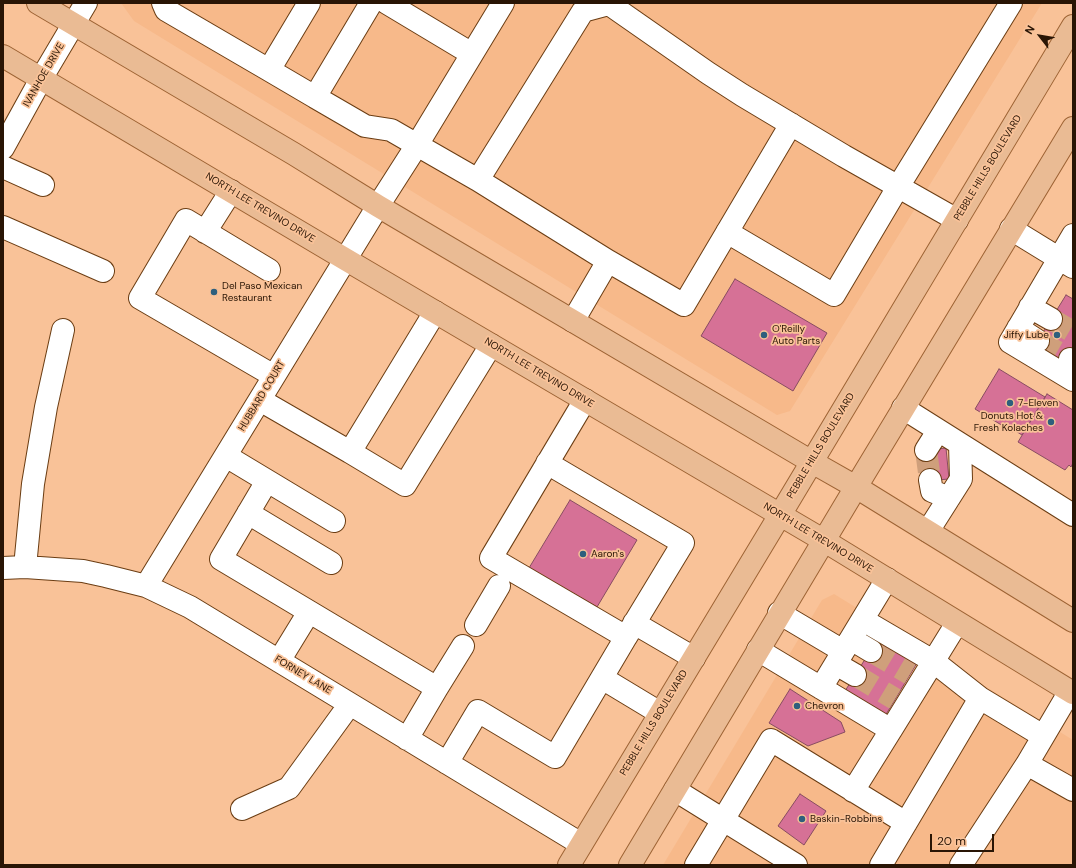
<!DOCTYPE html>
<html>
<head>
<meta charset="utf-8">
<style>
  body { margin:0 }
  #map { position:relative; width:1076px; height:868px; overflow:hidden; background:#f9c298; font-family:"DM Sans",sans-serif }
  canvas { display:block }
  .frame { position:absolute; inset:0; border:4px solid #291505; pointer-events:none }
  .north { position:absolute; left:1020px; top:16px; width:40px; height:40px; -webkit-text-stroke:3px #f9c298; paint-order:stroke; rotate:301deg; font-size:11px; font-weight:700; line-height:16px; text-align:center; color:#291505 }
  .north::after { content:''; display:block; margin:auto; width:14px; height:18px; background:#291505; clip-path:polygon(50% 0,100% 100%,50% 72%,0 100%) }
  .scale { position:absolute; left:930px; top:834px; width:64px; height:18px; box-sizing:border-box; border:2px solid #291505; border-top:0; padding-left:5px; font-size:12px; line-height:14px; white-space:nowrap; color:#291505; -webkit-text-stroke:3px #f9c298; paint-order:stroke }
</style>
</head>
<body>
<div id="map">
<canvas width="1076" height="868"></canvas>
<div class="frame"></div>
<div class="north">N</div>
<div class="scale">20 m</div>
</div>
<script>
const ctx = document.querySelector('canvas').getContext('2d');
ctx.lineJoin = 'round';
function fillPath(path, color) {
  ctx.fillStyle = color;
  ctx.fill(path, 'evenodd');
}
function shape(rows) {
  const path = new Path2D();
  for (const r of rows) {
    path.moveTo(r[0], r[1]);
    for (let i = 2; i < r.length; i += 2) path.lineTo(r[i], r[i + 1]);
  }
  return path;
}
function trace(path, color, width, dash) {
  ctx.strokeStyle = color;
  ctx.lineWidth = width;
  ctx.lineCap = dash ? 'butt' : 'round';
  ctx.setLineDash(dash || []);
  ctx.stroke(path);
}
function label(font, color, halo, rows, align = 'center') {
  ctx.font = font + ' "DM Sans",sans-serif';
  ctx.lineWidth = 3.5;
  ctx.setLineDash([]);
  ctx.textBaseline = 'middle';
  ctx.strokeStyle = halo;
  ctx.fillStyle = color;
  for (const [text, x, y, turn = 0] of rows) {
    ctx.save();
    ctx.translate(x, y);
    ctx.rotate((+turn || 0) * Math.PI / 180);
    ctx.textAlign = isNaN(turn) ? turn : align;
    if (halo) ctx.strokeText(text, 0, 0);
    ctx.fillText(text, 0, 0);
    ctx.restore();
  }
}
fillPath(shape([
  [121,3,1042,3,790,411,777,415,134,21],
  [834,594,1073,740,1073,865,663,865,822,600]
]), '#f7b98a');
const building = shape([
  [735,279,827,333,793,391,701,336,735,279],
  [1066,295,1073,299,1073,354,1065,366,1034,347,1066,295],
  [999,369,1045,397,1022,435,1014,430,1013,432,975,409,999,369],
  [1047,394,1073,410,1073,463,1071,467,1069,465,1065,470,1018,442,1047,394],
  [946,448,949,479,925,481,921,451,946,448],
  [570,500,637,540,597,607,529,568,570,500],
  [881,634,920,658,885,716,845,691,881,634],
  [790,689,841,722,845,732,808,746,769,723,790,689],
  [800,794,826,811,804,845,778,826,800,794]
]);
fillPath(building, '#d67196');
trace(building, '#884c61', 1);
trace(shape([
  [1051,319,1073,332],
  [1038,341,1070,359],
  [926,450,930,480],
  [871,651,910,674],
  [855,675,895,699]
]), '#cf9f7b', 22, [22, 11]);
const minor = shape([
  [163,3,166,10,269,70,309,3],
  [371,3,315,97,365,126,391,130,417,145,503,3],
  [387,3,472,54],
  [269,70,315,97],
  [3,148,41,79,86,3],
  [3,167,43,185],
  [3,227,103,271],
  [1011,229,1073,267],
  [205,232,231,191],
  [727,232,834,295,898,187,1011,3],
  [1073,235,1010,342,1073,380],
  [608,261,684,305,791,124],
  [269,270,186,220,140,298,274,376],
  [1030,307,1051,319],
  [435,312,350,452,405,485,491,345],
  [573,321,608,261,478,180,583,11,609,4,708,73,742,95,844,156,957,220],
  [1018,328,1038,341],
  [1070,359,1073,361],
  [260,400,350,452],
  [903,408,1073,515],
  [926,450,938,431],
  [226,456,334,521],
  [547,463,683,543,626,637,491,558,585,400],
  [930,480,932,491,949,498],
  [267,481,221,559,437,688,407,739],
  [248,513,331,563],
  [928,531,961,479,960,444],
  [25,567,33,484,46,407,63,330],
  [3,568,25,567,83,571,106,576,146,586,190,607,581,844],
  [146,586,378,206,417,145,478,180],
  [779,613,843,651],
  [863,620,933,661,980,698],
  [634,623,694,658],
  [476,625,499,586],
  [851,639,871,651],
  [758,650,891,730,853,791],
  [279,661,309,612],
  [836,664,855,675],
  [602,678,660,713],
  [437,688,463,646],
  [821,688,887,579],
  [1070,691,1027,764,1073,790],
  [891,730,957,623],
  [447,763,478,711,555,757,626,637],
  [675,790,796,865],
  [242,809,289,788,350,704],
  [696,865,771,740,906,823],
  [881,865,980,698,1043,736],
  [961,865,1027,764]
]);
const major = shape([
  [38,3,294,154,378,206,812,462,856,487,1073,621],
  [3,56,345,259,823,540,1073,693],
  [569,865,780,515,1073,26],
  [630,865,856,487,1073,128]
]);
trace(minor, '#6b3d13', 24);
trace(major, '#9d6334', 24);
trace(minor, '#fff', 22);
trace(major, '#eabb94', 22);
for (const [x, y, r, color] of [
  [214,292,4,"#2e5f7d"],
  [764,335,4,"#2e5f7d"],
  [1057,335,4,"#2e5f7d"],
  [1010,403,4,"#2e5f7d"],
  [1051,422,4,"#2e5f7d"],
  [583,554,4,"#2e5f7d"],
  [797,706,4,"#2e5f7d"],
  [802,819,4,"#2e5f7d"]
]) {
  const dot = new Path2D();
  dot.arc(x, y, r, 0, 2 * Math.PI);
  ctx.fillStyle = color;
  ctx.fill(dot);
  trace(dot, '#f9c298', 1.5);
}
label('10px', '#291505', '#f9c298', [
  ["IVANHOE DRIVE",44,75,-60],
  ["PEBBLE HILLS BOULEVARD",988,168,-59],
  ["NORTH LEE TREVINO DRIVE",260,208,31],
  ["NORTH LEE TREVINO DRIVE",539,373,31],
  ["HUBBARD COURT",262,396,-59],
  ["PEBBLE HILLS BOULEVARD",821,446,-59],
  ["NORTH LEE TREVINO DRIVE",818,538,31],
  ["FORNEY LANE",303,675,31],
  ["PEBBLE HILLS BOULEVARD",654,723,-59]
]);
label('10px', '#291505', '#f9c298', [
  ["Del Paso Mexican",222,286],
  ["Restaurant",222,298],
  ["O'Reilly",772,329],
  ["Auto Parts",772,341],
  ["Jiffy Lube",1049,335,"right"],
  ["7-Eleven",1018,403],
  ["Donuts Hot &",1043,416,"right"],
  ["Fresh Kolaches",1043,428,"right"],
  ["Aaron's",591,554],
  ["Chevron",805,706],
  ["Baskin-Robbins",810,819]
], 'left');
</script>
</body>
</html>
